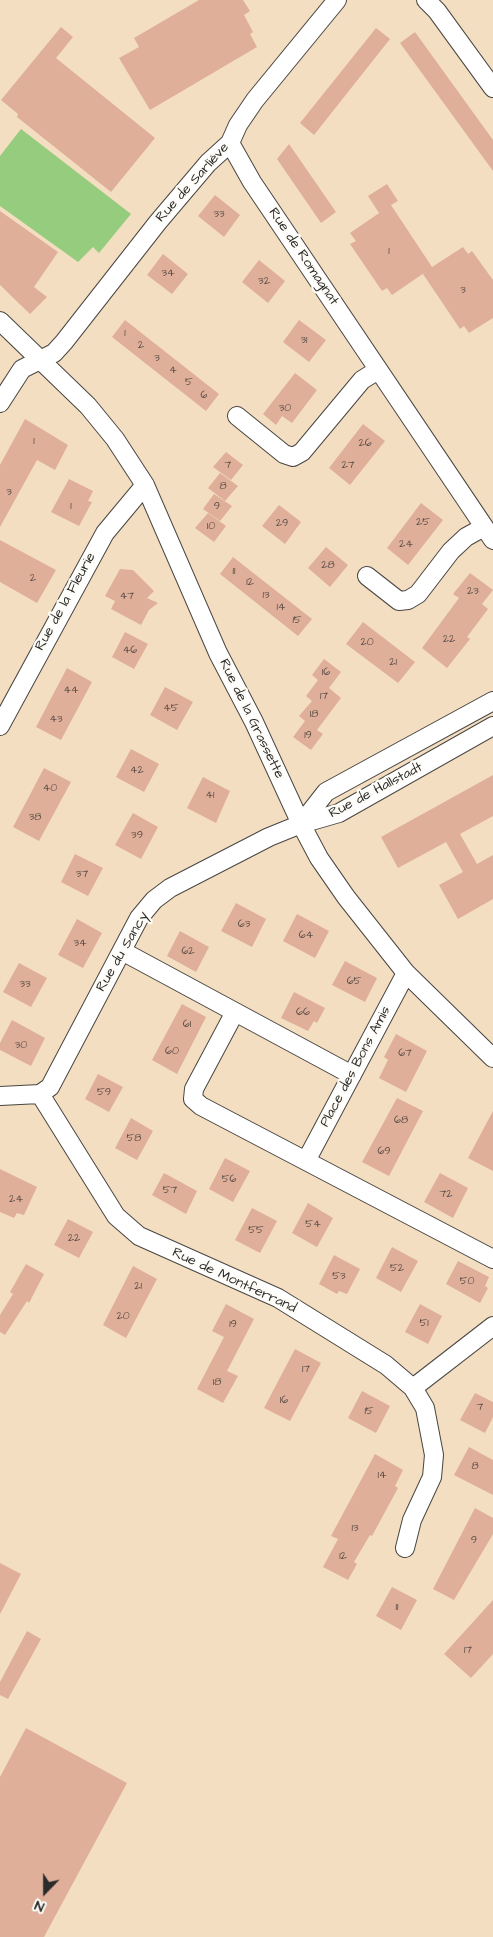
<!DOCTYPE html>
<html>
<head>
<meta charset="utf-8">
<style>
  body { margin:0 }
  #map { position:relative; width:493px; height:1937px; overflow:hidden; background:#f4dec1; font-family:"Architects Daughter",sans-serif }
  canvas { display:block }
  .north { position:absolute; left:20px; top:1867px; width:50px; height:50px; -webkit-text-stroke:4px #fdfcf7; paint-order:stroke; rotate:202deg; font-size:14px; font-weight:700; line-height:20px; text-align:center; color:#2b2b2b }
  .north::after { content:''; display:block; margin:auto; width:18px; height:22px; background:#2b2b2b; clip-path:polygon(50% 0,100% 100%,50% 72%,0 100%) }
</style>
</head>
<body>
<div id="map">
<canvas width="493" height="1937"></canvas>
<div class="north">N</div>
</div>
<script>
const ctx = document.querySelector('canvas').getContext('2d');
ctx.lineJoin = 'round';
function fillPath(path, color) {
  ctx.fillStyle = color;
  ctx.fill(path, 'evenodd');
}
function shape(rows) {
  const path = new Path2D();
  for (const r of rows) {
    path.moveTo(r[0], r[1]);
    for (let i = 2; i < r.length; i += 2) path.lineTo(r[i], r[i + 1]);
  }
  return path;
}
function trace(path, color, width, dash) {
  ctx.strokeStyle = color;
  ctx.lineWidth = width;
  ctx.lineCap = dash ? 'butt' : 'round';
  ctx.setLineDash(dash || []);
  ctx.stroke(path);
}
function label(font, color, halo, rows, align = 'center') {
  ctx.font = font + ' "Architects Daughter",sans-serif';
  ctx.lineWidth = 4.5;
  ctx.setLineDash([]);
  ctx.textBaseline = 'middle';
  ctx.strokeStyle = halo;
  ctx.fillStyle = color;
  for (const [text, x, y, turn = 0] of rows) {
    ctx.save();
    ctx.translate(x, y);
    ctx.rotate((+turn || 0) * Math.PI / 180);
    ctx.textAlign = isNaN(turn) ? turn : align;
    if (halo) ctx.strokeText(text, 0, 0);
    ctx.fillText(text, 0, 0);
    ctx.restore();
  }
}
fillPath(shape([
  [21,129,131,214,99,253,93,247,78,262,0,206,0,156]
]), '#96cc7e');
fillPath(shape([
  [199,0,243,0,250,11,244,15,253,32,250,34,257,47,150,110,119,58,139,47,134,38],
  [61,27,73,37,56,58,155,138,111,192,17,117,18,114,1,100],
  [376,28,390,39,314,135,300,123],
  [415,32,493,140,493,171,400,43],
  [289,144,336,212,321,223,277,159],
  [387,184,398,201,391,205,432,267,463,247,468,254,472,251,493,280,493,318,469,333,464,326,460,329,423,274,427,271,392,295,387,288,382,291,350,244,356,241,350,233,385,209,379,213,368,196],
  [215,195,240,215,224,237,198,216],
  [0,211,58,252,34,287,47,297,30,314,0,285],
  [163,254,188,274,172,294,147,275],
  [259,260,285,281,268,303,242,282],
  [125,320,219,394,206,411,112,337],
  [299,320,326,340,309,362,283,342],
  [295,373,317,390,292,423,282,416,276,425,263,414],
  [25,419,68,445,55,470,37,460,0,527,0,465],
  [363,424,385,441,350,485,329,468],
  [226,452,243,465,231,480,213,467],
  [220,473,238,486,225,501,208,488],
  [69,479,93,491,88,501,92,502,79,526,51,512],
  [214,494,232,506,220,521,203,509],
  [421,503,443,520,408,565,387,548],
  [279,505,301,522,285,544,262,526],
  [208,513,226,526,214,542,195,528],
  [0,540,56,570,37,603,0,582],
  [326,547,348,565,330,587,308,568],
  [233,557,312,619,298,636,220,574],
  [120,569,133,570,154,591,147,598,158,603,149,610,141,625,111,609,115,601,105,596],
  [470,573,493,590,482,604,488,609,467,637,470,639,447,668,422,648,459,598,453,594],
  [363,622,415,662,398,683,346,644],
  [125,632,148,644,134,669,112,657],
  [324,659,341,672,329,688,341,698,317,730,323,734,311,750,293,737,305,721,299,716,312,701,306,696,318,680,312,675],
  [67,668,92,682,61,740,36,727],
  [165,687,193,702,177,730,150,715],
  [131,749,159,764,144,792,116,777],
  [44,768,71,782,39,841,13,827],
  [493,775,493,816,460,834,477,864,493,855,493,899,458,919,439,885,463,872,446,842,398,868,381,837],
  [203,777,230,791,216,823,187,808],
  [133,813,158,827,141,859,115,845],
  [75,854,103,868,88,896,61,882],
  [236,903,266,919,252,947,221,931],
  [297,914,329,931,315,958,283,941],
  [77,919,102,933,83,968,58,955],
  [180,931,209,947,196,972,167,956],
  [345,961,377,978,365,1002,332,985],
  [19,963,47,978,31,1007,3,992],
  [294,992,325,1008,317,1023,314,1021,308,1031,281,1018],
  [182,1004,206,1017,177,1074,152,1060],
  [12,1020,45,1038,31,1066,0,1050,0,1043],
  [396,1034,427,1051,406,1092,379,1078,388,1060,384,1057],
  [98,1074,123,1087,109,1112,85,1099],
  [397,1098,423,1111,389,1176,362,1162],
  [493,1111,493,1171,468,1158],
  [131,1118,153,1131,137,1160,115,1148],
  [225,1158,250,1171,233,1202,209,1189],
  [0,1169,37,1187,24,1215,17,1213,14,1218,0,1212],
  [164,1173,197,1191,186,1214,152,1195],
  [440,1173,468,1188,453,1218,424,1202],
  [308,1203,333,1218,317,1247,292,1233],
  [252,1208,277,1221,260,1253,235,1240],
  [68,1219,93,1232,79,1258,54,1245],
  [392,1247,418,1261,401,1292,376,1278],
  [334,1255,360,1269,347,1294,339,1291,337,1294,319,1284],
  [458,1261,489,1277,485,1286,488,1288,480,1303,446,1284],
  [26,1264,44,1274,29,1303,27,1301,5,1335,0,1332,0,1315,13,1294,10,1292],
  [133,1266,157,1279,126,1338,103,1325],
  [226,1304,254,1319,227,1371,238,1376,223,1403,197,1389,224,1337,212,1331],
  [420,1304,442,1316,428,1344,405,1332],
  [295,1349,321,1363,290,1421,264,1408],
  [362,1391,390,1406,376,1433,348,1418],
  [475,1393,493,1402,493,1417,485,1433,460,1420],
  [469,1447,493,1460,493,1495,454,1475],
  [375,1454,403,1470,395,1486,398,1488,372,1536,370,1535,354,1562,357,1564,348,1580,323,1567,338,1539,331,1536],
  [475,1508,493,1518,493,1534,454,1600,433,1589],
  [0,1563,21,1574,0,1614],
  [392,1587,417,1600,401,1630,376,1616],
  [493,1600,493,1654,471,1678,444,1654],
  [27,1631,41,1639,8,1699,0,1695,0,1682],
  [26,1728,127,1783,44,1937,0,1937,0,1777]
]), '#dfaf99');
const street = shape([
  [426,0,437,11,493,88],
  [230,143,252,182,493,540],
  [0,321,88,406,115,439,145,485,218,653,254,722,301,824,319,858,346,897,406,973,493,1058],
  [0,403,22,369,54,353,64,342,158,222,208,163,230,143,238,125,255,100,337,0],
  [237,416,284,454,293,457,302,452,362,380,378,370],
  [367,576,399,601,408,600,418,594,451,551,466,537,484,527],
  [0,726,105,533,145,485],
  [301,824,326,792,493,701],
  [122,951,352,1075],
  [235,1012,194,1089,193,1099,201,1106,493,1259],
  [40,1094,116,1216,139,1236,278,1298,386,1365,413,1388,425,1408,434,1455,432,1477,412,1520,405,1548],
  [40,1094,50,1087,139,918,154,900,170,888,269,837,301,824,339,813,493,726],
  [0,1096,40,1094],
  [306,1161,406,973],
  [413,1388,493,1326]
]);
trace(street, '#494642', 20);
trace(street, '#fff', 18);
label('11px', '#584c46', null, [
  ["33",219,215],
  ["1",389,252],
  ["34",168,274],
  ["32",264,282],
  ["3",463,291],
  ["1",125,334],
  ["31",304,341],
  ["2",141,346],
  ["3",157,359],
  ["4",173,371],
  ["5",189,383],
  ["6",204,396],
  ["30",285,409],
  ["1",34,442],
  ["26",365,444],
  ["7",228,466],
  ["27",348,466],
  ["8",223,487],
  ["3",9,493],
  ["1",71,507],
  ["9",217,507],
  ["25",423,523],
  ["29",282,524],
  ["10",211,527],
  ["24",406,545],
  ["28",328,566],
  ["11",234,572],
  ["2",33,579],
  ["12",250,583],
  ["23",473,592],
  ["13",266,596],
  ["47",127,597],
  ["14",281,608],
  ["15",297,621],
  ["22",449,640],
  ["20",367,643],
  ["46",130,651],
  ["21",393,663],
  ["16",326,673],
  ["44",71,691],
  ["17",324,697],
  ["45",171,709],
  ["18",314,715],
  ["43",56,720],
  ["19",308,736],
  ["42",137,771],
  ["40",50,789],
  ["41",210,796],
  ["38",35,818],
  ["39",137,836],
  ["37",82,875],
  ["63",244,925],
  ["64",306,936],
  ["34",80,944],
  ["62",188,952],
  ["65",354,982],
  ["33",25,985],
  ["66",303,1013],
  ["61",187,1025],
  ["30",21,1046],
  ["60",172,1052],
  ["67",405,1054],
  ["59",104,1093],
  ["68",401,1121],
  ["58",134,1139],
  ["69",384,1152],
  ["56",229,1180],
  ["57",170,1191],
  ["72",446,1195],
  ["24",16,1200],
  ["54",313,1225],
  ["55",256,1231],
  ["22",74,1239],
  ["52",397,1269],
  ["53",339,1277],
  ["50",467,1282],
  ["21",138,1287],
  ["20",123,1317],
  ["51",424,1324],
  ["19",233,1325],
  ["17",306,1370],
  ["18",217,1383],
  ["16",284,1401],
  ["7",480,1408],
  ["15",369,1412],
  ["8",475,1467],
  ["14",382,1476],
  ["13",355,1529],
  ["9",474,1541],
  ["12",343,1557],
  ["11",397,1608],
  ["17",468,1651]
]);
label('14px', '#2b2b2b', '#fdfcf7', [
  ["Rue de Sarliève",193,183,-48],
  ["Rue de Romagnat",303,257,56],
  ["Rue de la Fleurie",66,602,-61],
  ["Rue de la Grassette",251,719,64],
  ["Rue de Hallstadt",376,791,-28],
  ["Rue du Sancy",123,952,-60],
  ["Place des Bons Amis",356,1067,-62],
  ["Rue de Montferrand",234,1281,25]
]);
</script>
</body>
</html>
